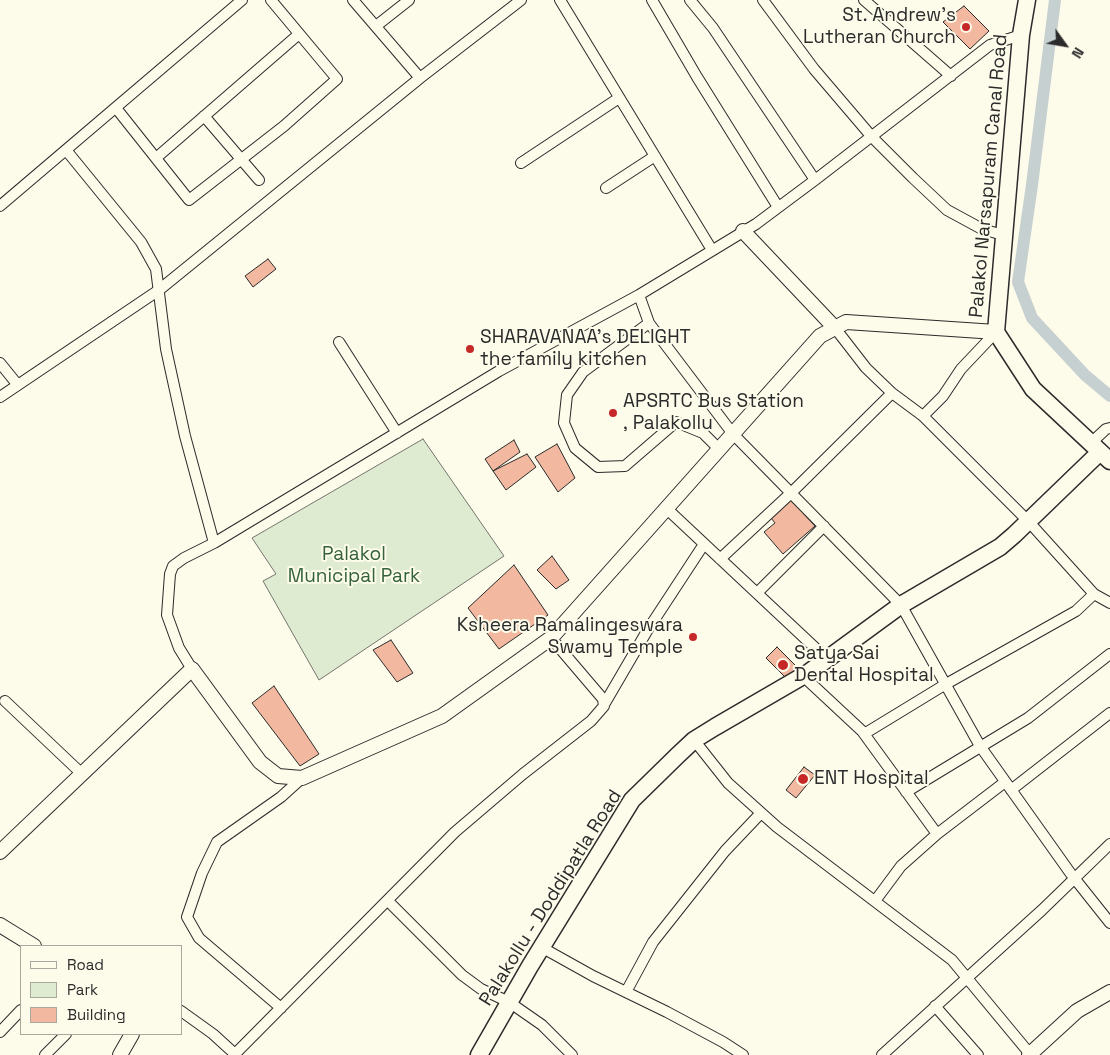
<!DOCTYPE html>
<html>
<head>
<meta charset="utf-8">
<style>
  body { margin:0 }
  #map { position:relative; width:1110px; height:1055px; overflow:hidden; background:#fdfbea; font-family:"Space Grotesk",sans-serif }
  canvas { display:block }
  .legend { position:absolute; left:20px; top:945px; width:162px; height:90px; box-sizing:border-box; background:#fdfbea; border:1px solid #a9a89e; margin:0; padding:6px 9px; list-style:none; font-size:15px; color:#2b2b2b }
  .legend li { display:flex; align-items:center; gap:10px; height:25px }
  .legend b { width:25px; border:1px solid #a9a89e }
  .north { position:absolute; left:1040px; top:20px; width:50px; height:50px; -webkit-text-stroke:4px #fdfbea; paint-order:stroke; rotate:122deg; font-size:14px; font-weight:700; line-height:20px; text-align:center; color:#2b2b2b }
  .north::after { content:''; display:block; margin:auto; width:18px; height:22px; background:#2b2b2b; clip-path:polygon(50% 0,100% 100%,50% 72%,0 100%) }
</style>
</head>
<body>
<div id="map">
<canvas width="1110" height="1055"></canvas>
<ul class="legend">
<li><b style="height:6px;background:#fdfbea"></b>Road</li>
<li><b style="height:14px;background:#deebd1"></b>Park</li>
<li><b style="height:14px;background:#f2b8a0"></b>Building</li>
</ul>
<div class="north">N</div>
</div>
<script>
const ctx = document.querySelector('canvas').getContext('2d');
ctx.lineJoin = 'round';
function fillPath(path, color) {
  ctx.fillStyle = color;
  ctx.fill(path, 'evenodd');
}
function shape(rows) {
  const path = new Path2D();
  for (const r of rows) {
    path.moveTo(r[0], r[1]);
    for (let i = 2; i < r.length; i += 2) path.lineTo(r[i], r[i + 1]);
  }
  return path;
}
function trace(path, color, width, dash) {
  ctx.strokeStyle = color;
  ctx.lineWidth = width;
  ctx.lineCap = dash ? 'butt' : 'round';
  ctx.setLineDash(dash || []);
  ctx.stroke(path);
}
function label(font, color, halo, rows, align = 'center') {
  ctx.font = font + ' "Space Grotesk",sans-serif';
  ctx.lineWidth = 4;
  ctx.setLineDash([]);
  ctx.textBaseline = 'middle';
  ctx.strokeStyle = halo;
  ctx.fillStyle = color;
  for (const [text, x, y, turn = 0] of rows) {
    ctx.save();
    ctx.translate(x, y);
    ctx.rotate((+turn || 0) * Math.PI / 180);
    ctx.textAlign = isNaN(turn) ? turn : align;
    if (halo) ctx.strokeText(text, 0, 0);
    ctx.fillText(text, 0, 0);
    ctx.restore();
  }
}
const green = shape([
  [423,439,504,556,319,680,263,581,276,574,252,538,423,439]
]);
fillPath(green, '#deebd1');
trace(green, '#74746e', 1);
trace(shape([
  [1055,0,1032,185,1018,282,1032,318,1085,375,1110,396]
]), '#c7d0d0', 12);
const building = shape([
  [964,6,989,31,970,49,943,22,964,6],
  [268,259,276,269,253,287,245,276,268,259],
  [514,440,520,452,493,471,485,459,514,440],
  [557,444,575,478,558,492,535,457,557,444],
  [527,454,536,467,506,490,493,471,527,454],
  [791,500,815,526,783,554,764,532,775,523,771,518,791,500],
  [552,556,569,580,556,589,537,570,552,556],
  [514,565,548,615,499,649,468,608,514,565],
  [391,640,413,673,397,682,373,650,391,640],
  [777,647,800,670,789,681,766,658,777,647],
  [274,686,319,754,300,766,252,703,274,686],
  [804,767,815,775,796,798,786,790,804,767]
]);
fillPath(building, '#f2b8a0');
trace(building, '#2b2b2b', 1);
const minor = shape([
  [353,0,420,78],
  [560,0,712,250],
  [652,0,697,77,778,207],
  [690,0,713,28,815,180],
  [763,0,814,69,872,137,913,178,947,210,982,229,1003,235],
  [864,0,951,76],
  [376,26,409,0],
  [116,108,189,200,284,126,337,79,271,0],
  [204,116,259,180],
  [66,150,141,242,156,269,166,349,185,436,214,543],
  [156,158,299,34],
  [521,163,619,98],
  [606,188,655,156],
  [0,206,242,0],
  [639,295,649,323,733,434,901,605,980,746,1071,874,1110,923],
  [649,323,583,372,567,395,564,423,575,448,598,467,625,466,676,422,703,433,719,449],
  [835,328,866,368,892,393,923,416],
  [996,332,961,369,943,396,923,416,1029,522,1094,594,1110,603],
  [339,342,397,433],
  [0,363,17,384],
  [0,397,159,290,420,78,521,0],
  [1092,442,1106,429,1110,428],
  [666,508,827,659],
  [720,559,791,493,892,393],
  [757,593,824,526],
  [192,669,179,648,167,615,170,574,173,566,184,558,214,543,499,371,639,295,756,224,815,180,990,45,1021,35],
  [803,676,862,731,937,834],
  [5,701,81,773],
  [605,703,647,631,704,544],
  [864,734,946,684,1076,611,1094,594],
  [694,740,728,783,777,827,952,960,1030,1054],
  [1011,790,1110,713],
  [906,792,1028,718,1110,654],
  [388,901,462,975,481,989,509,1002,542,1025,572,1055],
  [875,901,901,866,937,834,1005,782],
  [541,947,593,976,667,1012,723,1042,743,1055],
  [626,992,653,942,725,851,761,813],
  [935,1006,978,1055],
  [281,1008,199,938,187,917,202,873,217,842,281,797,302,778],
  [181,1011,213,1034,236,1055],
  [0,1032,21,1010],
  [235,1054,455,832,523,774,591,721,604,706,603,699,551,638],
  [45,1055,66,1034],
  [882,1055,1042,910,1110,844]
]);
const tertiary = shape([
  [743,231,835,328],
  [0,852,192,669,260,762,278,776,302,778,442,716,551,638,820,336,846,322,996,332],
  [0,925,34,946],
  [120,1055,132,1034],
  [1029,1055,1077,1011,1110,992]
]);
const primary = shape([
  [1027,0,1021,35,996,332,1033,389,1110,461],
  [479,1055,530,966,632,800,678,755,694,740,715,727,808,673,901,605,1000,547,1014,535,1100,452]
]);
trace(minor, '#2b2b2b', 12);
trace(tertiary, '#2b2b2b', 16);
trace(primary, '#2b2b2b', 19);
trace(minor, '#fdfbea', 10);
trace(tertiary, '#fdfbea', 14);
trace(primary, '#fdfbea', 16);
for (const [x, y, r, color] of [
  [966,27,5,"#c62828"],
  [470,349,5,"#c62828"],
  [613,413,5,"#c62828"],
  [693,637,5,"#c62828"],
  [783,665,6,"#c62828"],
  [803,779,6,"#c62828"]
]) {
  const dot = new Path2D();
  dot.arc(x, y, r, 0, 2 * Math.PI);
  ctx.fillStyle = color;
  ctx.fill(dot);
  trace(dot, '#fdfbea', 2);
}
label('19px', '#2b2b2b', '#fdfbea', [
  ["St. Andrew's",956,16,"right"],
  ["Lutheran Church",956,38,"right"],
  ["SHARAVANAA's DELIGHT",480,338],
  ["the family kitchen",480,360],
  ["APSRTC Bus Station",623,402],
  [", Palakollu",623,424],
  ["Ksheera Ramalingeswara",683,626,"right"],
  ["Swamy Temple",683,648,"right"],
  ["Satya Sai",794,654],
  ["Dental Hospital",794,676],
  ["ENT Hospital",814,779]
], 'left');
label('19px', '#2b2b2b', '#fdfbea', [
  ["Palakol Narsapuram Canal Road",989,176,-85],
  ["Palakollu - Doddipatla Road",551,898,-58]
]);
label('19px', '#34623c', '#fdfbea', [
  ["Palakol",354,555],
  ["Municipal Park",354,577]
]);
</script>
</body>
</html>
